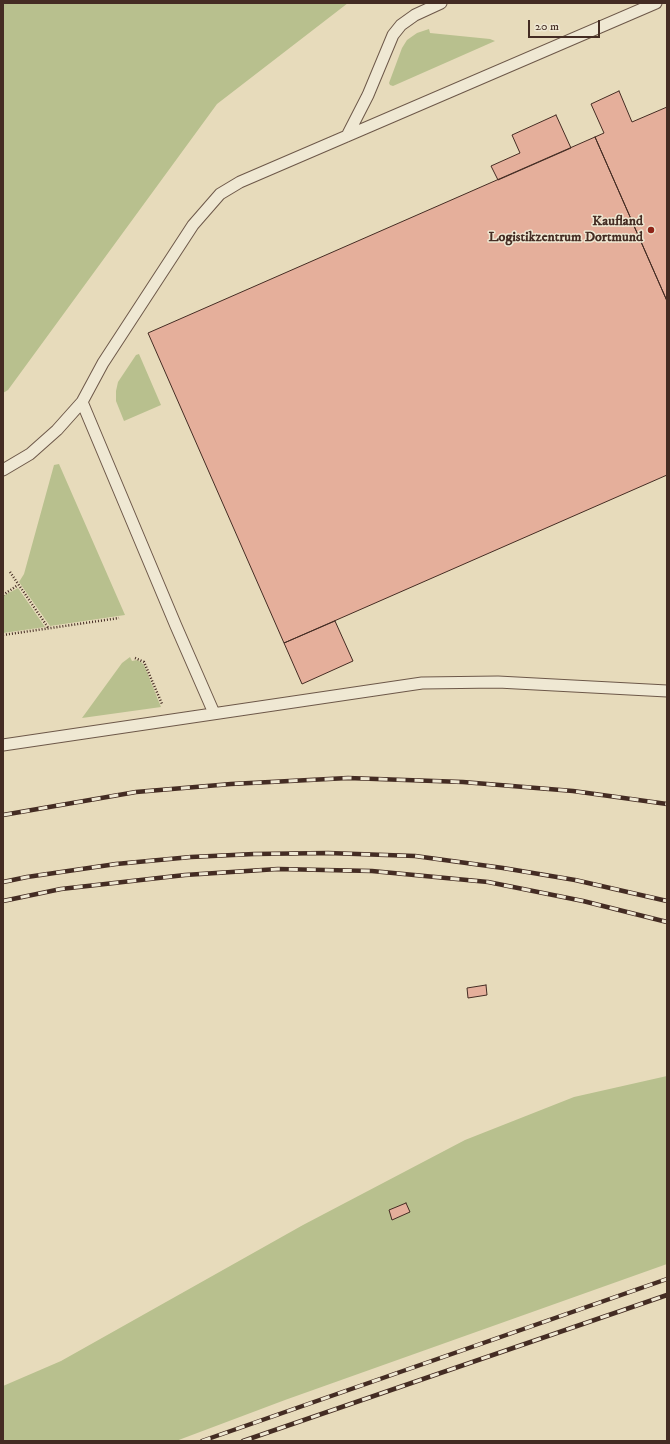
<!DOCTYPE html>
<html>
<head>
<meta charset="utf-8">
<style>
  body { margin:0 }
  #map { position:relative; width:670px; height:1444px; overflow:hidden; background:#e7dbbb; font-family:"IM FELL DW Pica",serif }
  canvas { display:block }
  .frame { position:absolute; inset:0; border:4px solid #442c23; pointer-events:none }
  .scale { position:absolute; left:528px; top:20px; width:72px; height:18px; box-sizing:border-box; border:2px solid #442c23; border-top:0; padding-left:5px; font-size:12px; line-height:14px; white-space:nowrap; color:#442c23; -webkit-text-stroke:3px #efe8d3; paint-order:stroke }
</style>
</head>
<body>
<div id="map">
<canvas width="670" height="1444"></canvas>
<div class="frame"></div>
<div class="scale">20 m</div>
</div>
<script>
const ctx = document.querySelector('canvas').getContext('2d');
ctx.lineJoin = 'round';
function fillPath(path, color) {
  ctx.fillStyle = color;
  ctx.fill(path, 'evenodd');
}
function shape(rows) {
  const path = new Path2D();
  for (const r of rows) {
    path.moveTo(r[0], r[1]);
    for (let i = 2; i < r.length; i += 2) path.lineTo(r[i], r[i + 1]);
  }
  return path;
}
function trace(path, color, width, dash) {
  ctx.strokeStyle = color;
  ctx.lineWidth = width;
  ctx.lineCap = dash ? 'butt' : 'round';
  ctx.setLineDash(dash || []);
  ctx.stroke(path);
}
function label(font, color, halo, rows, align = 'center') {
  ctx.font = font + ' "IM FELL DW Pica",serif';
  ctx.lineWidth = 3;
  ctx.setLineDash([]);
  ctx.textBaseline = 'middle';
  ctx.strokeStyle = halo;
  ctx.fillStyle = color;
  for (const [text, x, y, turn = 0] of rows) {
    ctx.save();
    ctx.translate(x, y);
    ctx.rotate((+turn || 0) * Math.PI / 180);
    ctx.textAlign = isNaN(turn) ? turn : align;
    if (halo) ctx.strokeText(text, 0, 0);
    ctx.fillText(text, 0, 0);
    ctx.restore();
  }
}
fillPath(shape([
  [3,3,348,3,217,104,8,390,3,393],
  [429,29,430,33,490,39,495,41,393,86,390,85,389,83,402,48,407,40,417,33],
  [139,354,161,405,124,421,116,401,116,391,118,382,136,355],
  [59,464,125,615,50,626,19,582,24,574,54,465],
  [18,588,45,627,3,633,3,596],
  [130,657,132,661,137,660,141,662,144,665,161,707,82,718,122,663],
  [667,1076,667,1264,285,1400,176,1441,3,1441,3,1386,61,1361,303,1225,465,1140,574,1097]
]), '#b8c08e');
const building = shape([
  [619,91,632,122,667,107,667,301,595,137,604,133,591,104,619,91],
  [556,115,571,148,498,180,491,166,520,153,512,135,556,115],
  [595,137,667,301,667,475,284,643,148,333,595,137],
  [335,621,353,661,302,684,284,643,335,621],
  [486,985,487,995,468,998,467,988,486,985],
  [406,1203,410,1212,392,1220,389,1210,406,1203]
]);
fillPath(building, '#e5af9b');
trace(building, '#442c23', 1);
const service = shape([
  [347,136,368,95,393,35,401,25,415,15,441,3],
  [82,402,176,626,214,713],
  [3,470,30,454,57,430,82,402,103,363,193,225,220,194,240,182,656,3],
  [3,745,422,683,498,682,667,691]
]);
trace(service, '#6d5849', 13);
trace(shape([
  [10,572,49,629],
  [3,595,18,585],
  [3,635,119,618],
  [135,658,144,662,162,704]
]), '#442c23', 2.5, [1, 2]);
trace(service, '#efe8d3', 11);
const rail = shape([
  [3,815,136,792,231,784,348,778,463,782,573,791,667,804],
  [3,882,27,877,116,864,191,857,254,854,328,853,415,856,503,868,575,880,667,901],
  [3,901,61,889,185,875,278,869,372,871,488,882,583,901,667,922],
  [202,1441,667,1279],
  [243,1441,667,1295]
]);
trace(rail, '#442c23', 4.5);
trace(rail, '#efe8d3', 3, [9]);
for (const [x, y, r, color] of [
  [651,230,4,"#8f2418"]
]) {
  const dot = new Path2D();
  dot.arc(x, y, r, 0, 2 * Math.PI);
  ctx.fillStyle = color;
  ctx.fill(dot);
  trace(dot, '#efe8d3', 1.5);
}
label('bold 14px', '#442c23', '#efe8d3', [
  ["Kaufland",643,222],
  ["Logistikzentrum Dortmund",643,238]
], 'right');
</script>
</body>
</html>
